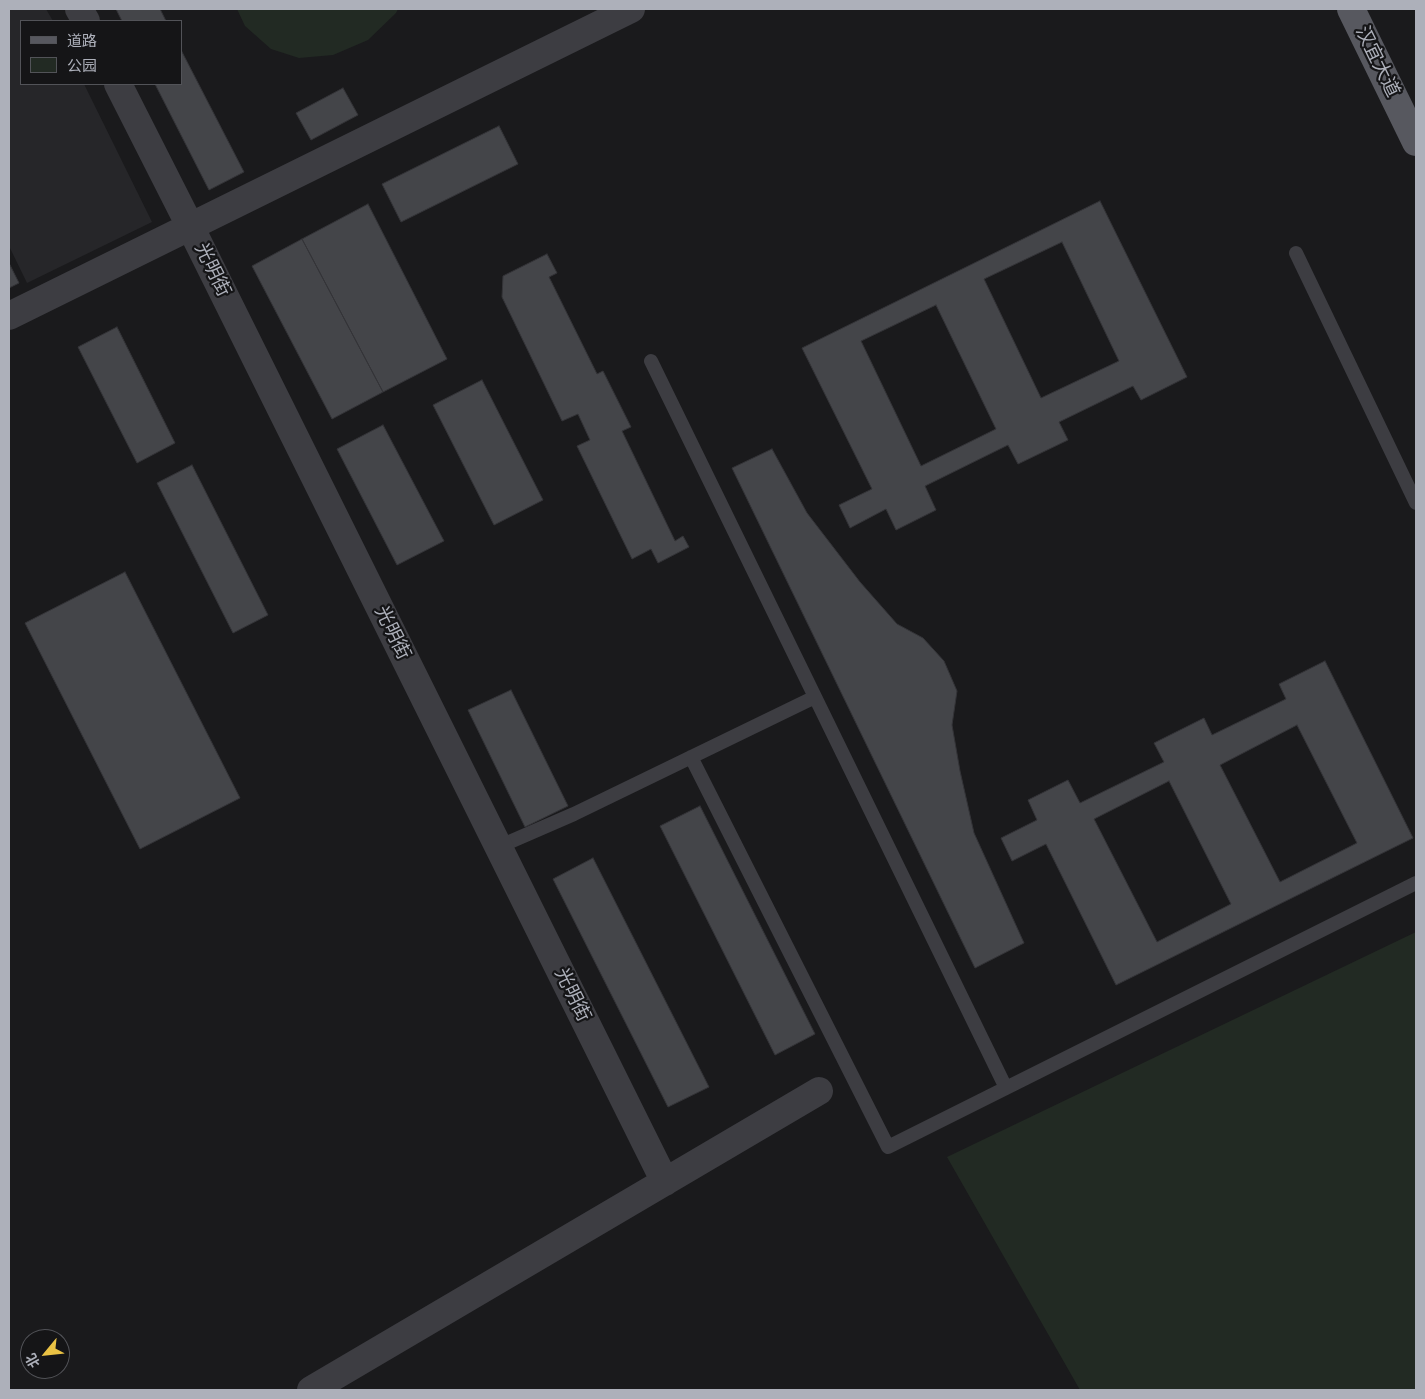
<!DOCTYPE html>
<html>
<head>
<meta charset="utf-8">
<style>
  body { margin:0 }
  #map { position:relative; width:1425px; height:1399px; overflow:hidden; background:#1a1a1c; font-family:"Space Grotesk","Noto Sans SC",sans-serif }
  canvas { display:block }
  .frame { position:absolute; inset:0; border:10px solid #adb0ba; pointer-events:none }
  .legend { position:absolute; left:20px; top:20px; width:162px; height:65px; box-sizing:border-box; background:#151517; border:1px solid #525358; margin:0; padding:6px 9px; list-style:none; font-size:15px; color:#adb0ba }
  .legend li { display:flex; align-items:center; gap:10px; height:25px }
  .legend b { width:25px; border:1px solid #525358 }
  .north { position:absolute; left:20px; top:1329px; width:50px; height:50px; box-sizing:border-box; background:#151517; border:1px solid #525358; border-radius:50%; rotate:242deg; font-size:14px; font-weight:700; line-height:20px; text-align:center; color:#adb0ba }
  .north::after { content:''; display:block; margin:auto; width:18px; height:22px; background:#eac244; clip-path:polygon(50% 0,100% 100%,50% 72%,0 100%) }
</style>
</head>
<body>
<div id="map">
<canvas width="1425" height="1399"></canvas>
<div class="frame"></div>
<ul class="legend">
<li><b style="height:6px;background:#57585f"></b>道路</li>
<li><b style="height:14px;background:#222a23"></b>公园</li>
</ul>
<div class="north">北</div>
</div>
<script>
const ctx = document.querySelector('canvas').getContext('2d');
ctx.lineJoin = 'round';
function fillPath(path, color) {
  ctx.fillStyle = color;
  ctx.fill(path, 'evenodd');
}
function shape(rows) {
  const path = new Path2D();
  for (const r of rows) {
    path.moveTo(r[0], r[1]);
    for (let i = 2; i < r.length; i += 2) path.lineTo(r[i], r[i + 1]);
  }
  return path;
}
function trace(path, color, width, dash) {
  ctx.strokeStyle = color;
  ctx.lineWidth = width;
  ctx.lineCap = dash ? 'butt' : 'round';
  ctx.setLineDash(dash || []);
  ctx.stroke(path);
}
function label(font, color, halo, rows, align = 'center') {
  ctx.font = font + ' "Space Grotesk","Noto Sans SC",sans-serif';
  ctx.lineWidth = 4.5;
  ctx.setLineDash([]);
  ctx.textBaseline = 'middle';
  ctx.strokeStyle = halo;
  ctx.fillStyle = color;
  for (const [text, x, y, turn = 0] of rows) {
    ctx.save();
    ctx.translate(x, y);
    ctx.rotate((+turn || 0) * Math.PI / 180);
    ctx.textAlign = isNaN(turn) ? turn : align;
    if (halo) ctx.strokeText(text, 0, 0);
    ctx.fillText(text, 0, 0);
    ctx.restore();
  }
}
fillPath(shape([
  [9,9,46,9,53,21,21,21,21,84,84,84,152,222,27,283,9,246]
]), '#262629');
fillPath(shape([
  [237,9,398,9,396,13,368,40,333,55,299,58,271,49,245,26],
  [1416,932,1416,1390,1080,1390,947,1157]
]), '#222a23');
const building = shape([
  [116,9,160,9,166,21,122,21,116,9],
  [181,50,244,172,209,190,155,84,181,84,181,50],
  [343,88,358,115,311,140,296,113,343,88],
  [499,126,518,164,401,222,382,184,499,126],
  [1100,201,1187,377,1141,400,1133,386,1059,422,1068,440,1018,464,1008,445,925,486,936,510,896,530,886,509,850,528,839,505,872,489,802,348,1100,201],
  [1062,242,1119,361,1041,398,984,279,1062,242],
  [936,305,996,429,921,466,861,341,936,305],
  [368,204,447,359,383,392,302,239,368,204],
  [302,239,383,392,332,419,252,266,302,239],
  [547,254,557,273,549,277,597,374,603,371,631,427,622,431,675,541,683,536,689,547,658,563,651,549,632,559,577,446,590,440,578,414,562,421,502,297,503,276,547,254],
  [9,263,19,283,9,288,9,263],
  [117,327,175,443,137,463,78,347,117,327],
  [482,380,543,500,494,525,433,405,482,380],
  [383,425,444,541,397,565,337,449,383,425],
  [772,449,807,513,860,582,897,624,923,638,944,661,957,691,952,725,960,771,974,833,1024,943,975,968,732,468,772,449],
  [192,465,268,615,233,633,157,483,192,465],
  [125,572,240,798,140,849,25,623,125,572],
  [1325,661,1413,838,1116,985,1046,844,1012,861,1001,838,1037,820,1028,800,1068,780,1080,803,1164,762,1154,743,1204,718,1212,735,1286,699,1279,684,1325,661],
  [1297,725,1357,843,1280,882,1220,765,1297,725],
  [1169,781,1231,904,1157,942,1094,819,1169,781],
  [511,690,568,806,525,827,468,710,511,690],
  [700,806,815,1034,775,1055,660,826,700,806],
  [593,858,709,1087,668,1107,553,879,593,858]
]);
fillPath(building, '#444549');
trace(building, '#343438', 1);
trace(shape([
  [1296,253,1416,503],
  [651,361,1006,1088],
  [691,757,888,1147,1416,883],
  [498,847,574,814,815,697]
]), '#3d3d42', 14);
trace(shape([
  [79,9,86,21],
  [118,84,190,226,665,1182],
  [9,316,631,9],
  [311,1390,819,1091]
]), '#3d3d42', 28);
trace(shape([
  [1351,9,1416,142]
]), '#57585f', 28);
label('19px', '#adb0ba', '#151517', [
  ["汉宜大道",1377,62,64],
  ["光明街",212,270,64],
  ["光明街",392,633,64],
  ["光明街",572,995,64]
]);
</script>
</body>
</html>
